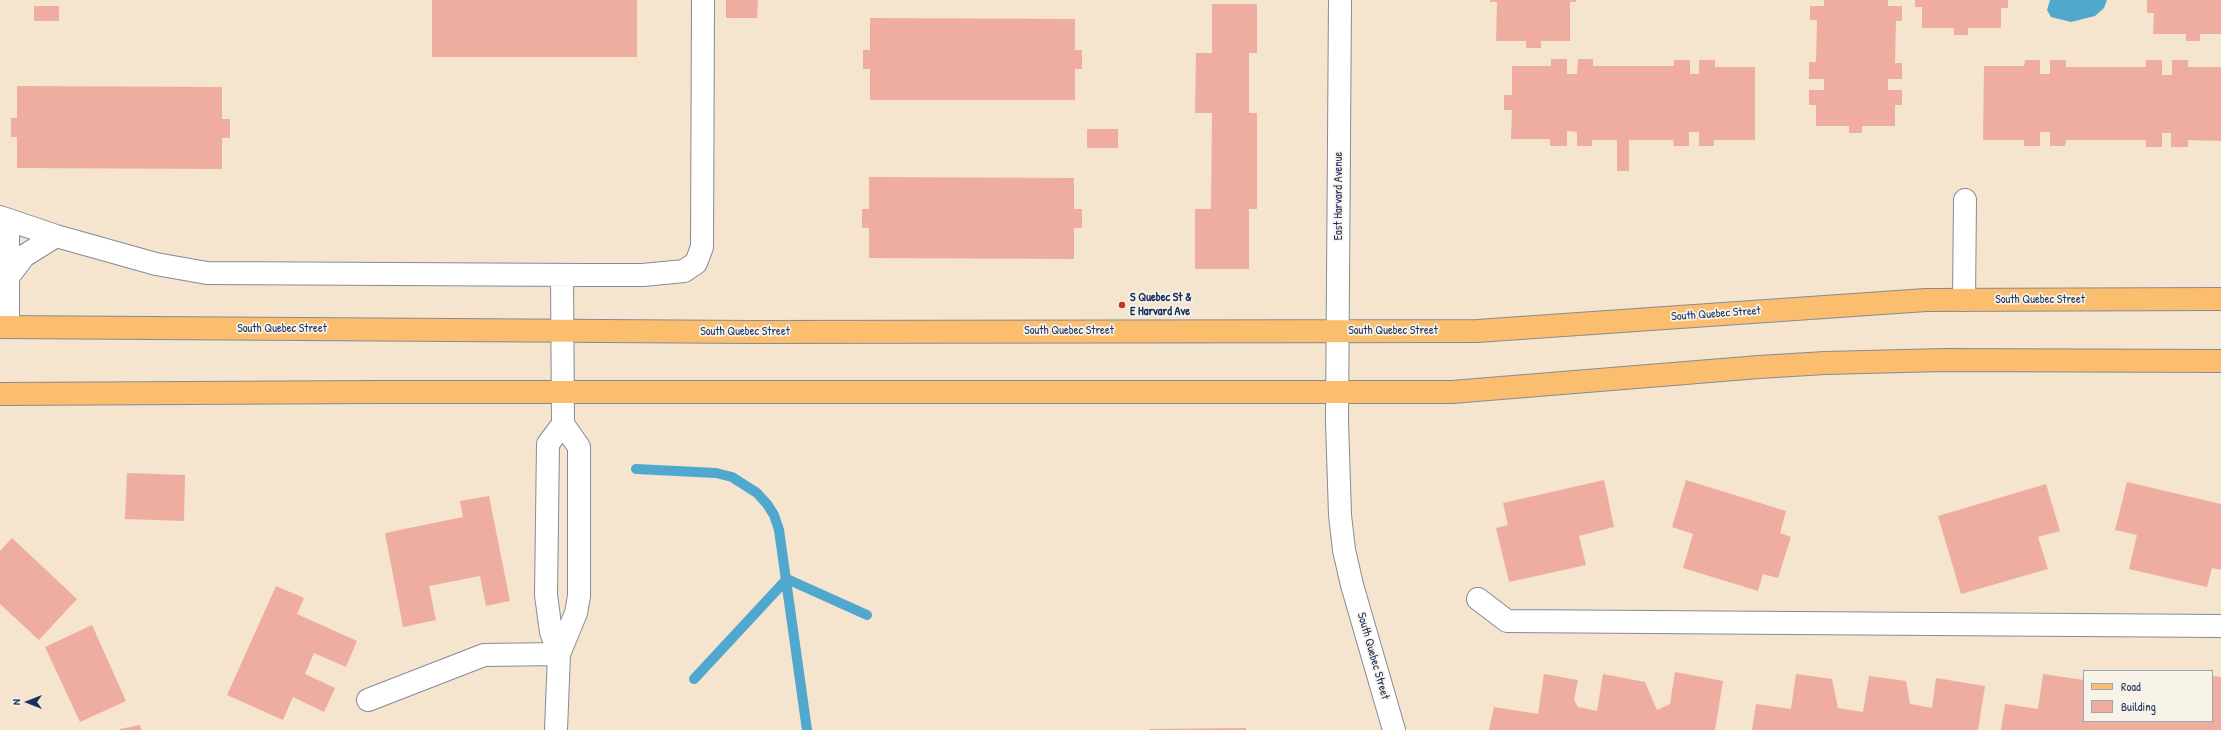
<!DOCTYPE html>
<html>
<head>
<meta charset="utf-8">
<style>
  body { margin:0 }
  #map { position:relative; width:2221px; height:730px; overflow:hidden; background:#f5e4ce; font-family:"Patrick Hand",sans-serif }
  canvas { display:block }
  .legend { position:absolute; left:2083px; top:670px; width:130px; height:52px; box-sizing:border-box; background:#f7f3e8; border:1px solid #9fa5b1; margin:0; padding:5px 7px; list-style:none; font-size:12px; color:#1b2f5e }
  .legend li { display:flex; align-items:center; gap:8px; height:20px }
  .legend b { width:20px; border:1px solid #9fa5b1 }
  .north { position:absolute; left:8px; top:682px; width:40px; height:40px; -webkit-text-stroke:3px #f7f3e8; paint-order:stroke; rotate:270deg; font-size:11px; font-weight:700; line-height:16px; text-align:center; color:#1b2f5e }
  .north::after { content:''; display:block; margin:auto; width:14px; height:18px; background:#1b2f5e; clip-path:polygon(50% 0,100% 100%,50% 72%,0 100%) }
</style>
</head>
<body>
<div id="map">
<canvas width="2221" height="730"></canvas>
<ul class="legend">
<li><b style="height:5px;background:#fabe6e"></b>Road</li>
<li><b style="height:11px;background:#efada1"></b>Building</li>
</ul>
<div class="north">N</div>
</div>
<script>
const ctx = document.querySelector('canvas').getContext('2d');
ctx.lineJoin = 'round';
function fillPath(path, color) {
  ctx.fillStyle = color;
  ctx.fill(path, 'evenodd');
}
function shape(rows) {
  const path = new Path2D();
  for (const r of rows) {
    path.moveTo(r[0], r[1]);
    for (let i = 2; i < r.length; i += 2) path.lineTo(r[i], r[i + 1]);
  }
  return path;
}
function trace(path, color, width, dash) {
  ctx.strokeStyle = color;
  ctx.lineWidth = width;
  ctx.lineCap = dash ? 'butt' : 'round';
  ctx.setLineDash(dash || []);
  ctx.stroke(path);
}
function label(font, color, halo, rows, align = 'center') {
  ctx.font = font + ' "Patrick Hand",sans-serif';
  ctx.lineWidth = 3.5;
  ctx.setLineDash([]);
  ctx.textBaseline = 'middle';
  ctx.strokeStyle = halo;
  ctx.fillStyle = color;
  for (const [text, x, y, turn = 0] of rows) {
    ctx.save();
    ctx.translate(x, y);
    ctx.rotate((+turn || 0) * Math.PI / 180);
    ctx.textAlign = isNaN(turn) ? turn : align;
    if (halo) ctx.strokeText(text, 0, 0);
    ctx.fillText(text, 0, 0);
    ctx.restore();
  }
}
fillPath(shape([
  [2050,0,2107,0,2104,8,2095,16,2071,22,2051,17,2047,10]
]), '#51a8ce');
trace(shape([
  [636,469,716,473,732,477,757,493,767,504,774,515,779,530,807,730],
  [787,579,867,615],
  [694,679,787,579]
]), '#51a8ce', 10);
fillPath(shape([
  [432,0,637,0,637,57,432,57],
  [726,0,758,0,757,18,726,18],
  [1490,0,1576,0,1576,2,1570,2,1570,41,1541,41,1541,48,1526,48,1526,41,1496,41,1497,2,1490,2],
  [1824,0,1888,0,1888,6,1902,6,1902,21,1896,21,1895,63,1902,63,1902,79,1888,79,1888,90,1902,90,1902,105,1895,105,1895,126,1862,126,1862,133,1849,133,1849,126,1816,126,1816,105,1809,105,1809,90,1824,90,1824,79,1809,79,1809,62,1816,62,1817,20,1810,20,1810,6,1824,6],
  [1915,0,2008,0,2008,8,2001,8,2001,28,1968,28,1968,35,1954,35,1954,28,1922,28,1922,7,1915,7],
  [2147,0,2221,0,2221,34,2200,34,2200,41,2186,41,2186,34,2153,34,2154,13,2147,13],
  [1212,4,1257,4,1257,53,1249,53,1249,113,1257,113,1257,209,1249,209,1249,269,1195,269,1195,209,1211,209,1212,113,1195,113,1196,53,1212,53],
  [34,6,59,6,59,21,34,21],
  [870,18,1075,19,1075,50,1082,50,1082,69,1075,69,1075,100,870,100,870,69,863,69,863,50,870,50],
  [1551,59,1567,59,1567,74,1577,74,1578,59,1593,59,1593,66,1674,66,1674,60,1690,60,1690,74,1699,74,1699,60,1715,60,1715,67,1755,67,1755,140,1714,140,1714,146,1699,146,1699,132,1689,132,1689,146,1674,146,1673,140,1629,140,1629,171,1617,171,1617,140,1592,140,1592,146,1577,146,1577,132,1567,131,1567,146,1550,146,1550,139,1511,139,1512,110,1504,110,1504,95,1512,95,1512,66,1551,66],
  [2025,60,2040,60,2040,74,2050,74,2050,60,2066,60,2066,67,2146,67,2146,60,2162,60,2162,75,2172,75,2172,60,2188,60,2188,67,2221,67,2221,141,2188,140,2188,147,2171,147,2171,133,2162,133,2162,147,2146,147,2146,140,2066,140,2065,146,2050,146,2050,132,2040,132,2040,146,2024,146,2024,140,1983,140,1984,66,2024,66],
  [17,86,222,87,222,119,230,119,230,138,222,138,222,169,17,168,17,137,11,137,11,118,17,118],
  [1087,129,1118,129,1118,148,1087,148],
  [869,177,1074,178,1074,209,1082,209,1082,228,1074,228,1074,259,869,258,869,228,862,228,862,209,869,209],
  [127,473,185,475,184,521,125,519],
  [1604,480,1614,527,1579,536,1586,565,1509,582,1496,528,1508,525,1503,503],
  [1686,480,1786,511,1780,533,1791,537,1778,578,1763,574,1758,591,1683,568,1693,534,1672,527],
  [2127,482,2221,504,2221,570,2212,568,2207,587,2129,569,2137,535,2115,530],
  [2046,484,2060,531,2038,537,2048,569,1961,594,1938,516],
  [489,496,510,601,486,606,480,576,429,586,436,620,403,627,385,533,463,517,460,501],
  [12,538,77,599,39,640,0,604,0,551],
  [276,586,304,598,297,614,357,641,346,667,314,653,305,674,335,688,324,712,293,697,283,720,227,695],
  [92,625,126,701,80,722,45,647],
  [1675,672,1723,681,1715,730,1489,730,1494,707,1538,714,1544,674,1578,680,1574,700,1578,707,1597,711,1603,674,1645,682,1657,710,1670,704],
  [1796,674,1832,679,1838,708,1863,712,1869,676,1906,681,1910,704,1932,708,1936,678,1985,686,1978,730,1752,730,1756,704,1791,709],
  [2043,674,2084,680,2084,721,2212,721,2212,676,2221,677,2221,730,2001,730,2005,704,2038,709],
  [140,725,141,730,120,730,120,729],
  [1246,728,1246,730,1149,730,1149,729]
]), '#efada1');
const minor = shape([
  [1340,0,1337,422,1340,515,1344,550,1352,585,1394,730],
  [0,217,56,236,156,264,207,273,584,275,643,275,684,271,696,263,702,247,703,0],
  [8,220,8,327],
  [8,277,24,256,56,236],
  [1964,300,1965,200],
  [1478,599,1507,621,2221,626],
  [559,654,551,632,546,595,548,444,563,424,562,275],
  [368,700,484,655,559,654],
  [556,730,559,654,576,613,579,596,579,447,563,424]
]);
const major = shape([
  [0,327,754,332,1477,331,1926,300,2221,299],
  [0,394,376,392,1452,392,1759,367,1825,363,1944,360,2221,361]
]);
trace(minor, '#888a96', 24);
trace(major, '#888a96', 24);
trace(minor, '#fff', 22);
trace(major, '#fabe6e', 22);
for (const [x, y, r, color] of [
  [1122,305,4,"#c8321e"]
]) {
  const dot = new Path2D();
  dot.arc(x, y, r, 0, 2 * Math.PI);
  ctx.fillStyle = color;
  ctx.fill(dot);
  trace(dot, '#f7f3e8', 1.5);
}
label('12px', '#1b2f5e', '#f7f3e8', [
  ["East Harvard Avenue",1339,196,-90],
  ["South Quebec Street",2040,300],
  ["South Quebec Street",1716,314,-4],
  ["South Quebec Street",282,329],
  ["South Quebec Street",1069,331],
  ["South Quebec Street",1393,331],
  ["South Quebec Street",745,332],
  ["South Quebec Street",1373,656,74]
]);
label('bold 12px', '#1b2f5e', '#f7f3e8', [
  ["S Quebec St &",1130,298],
  ["E Harvard Ave",1130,312]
], 'left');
</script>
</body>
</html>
